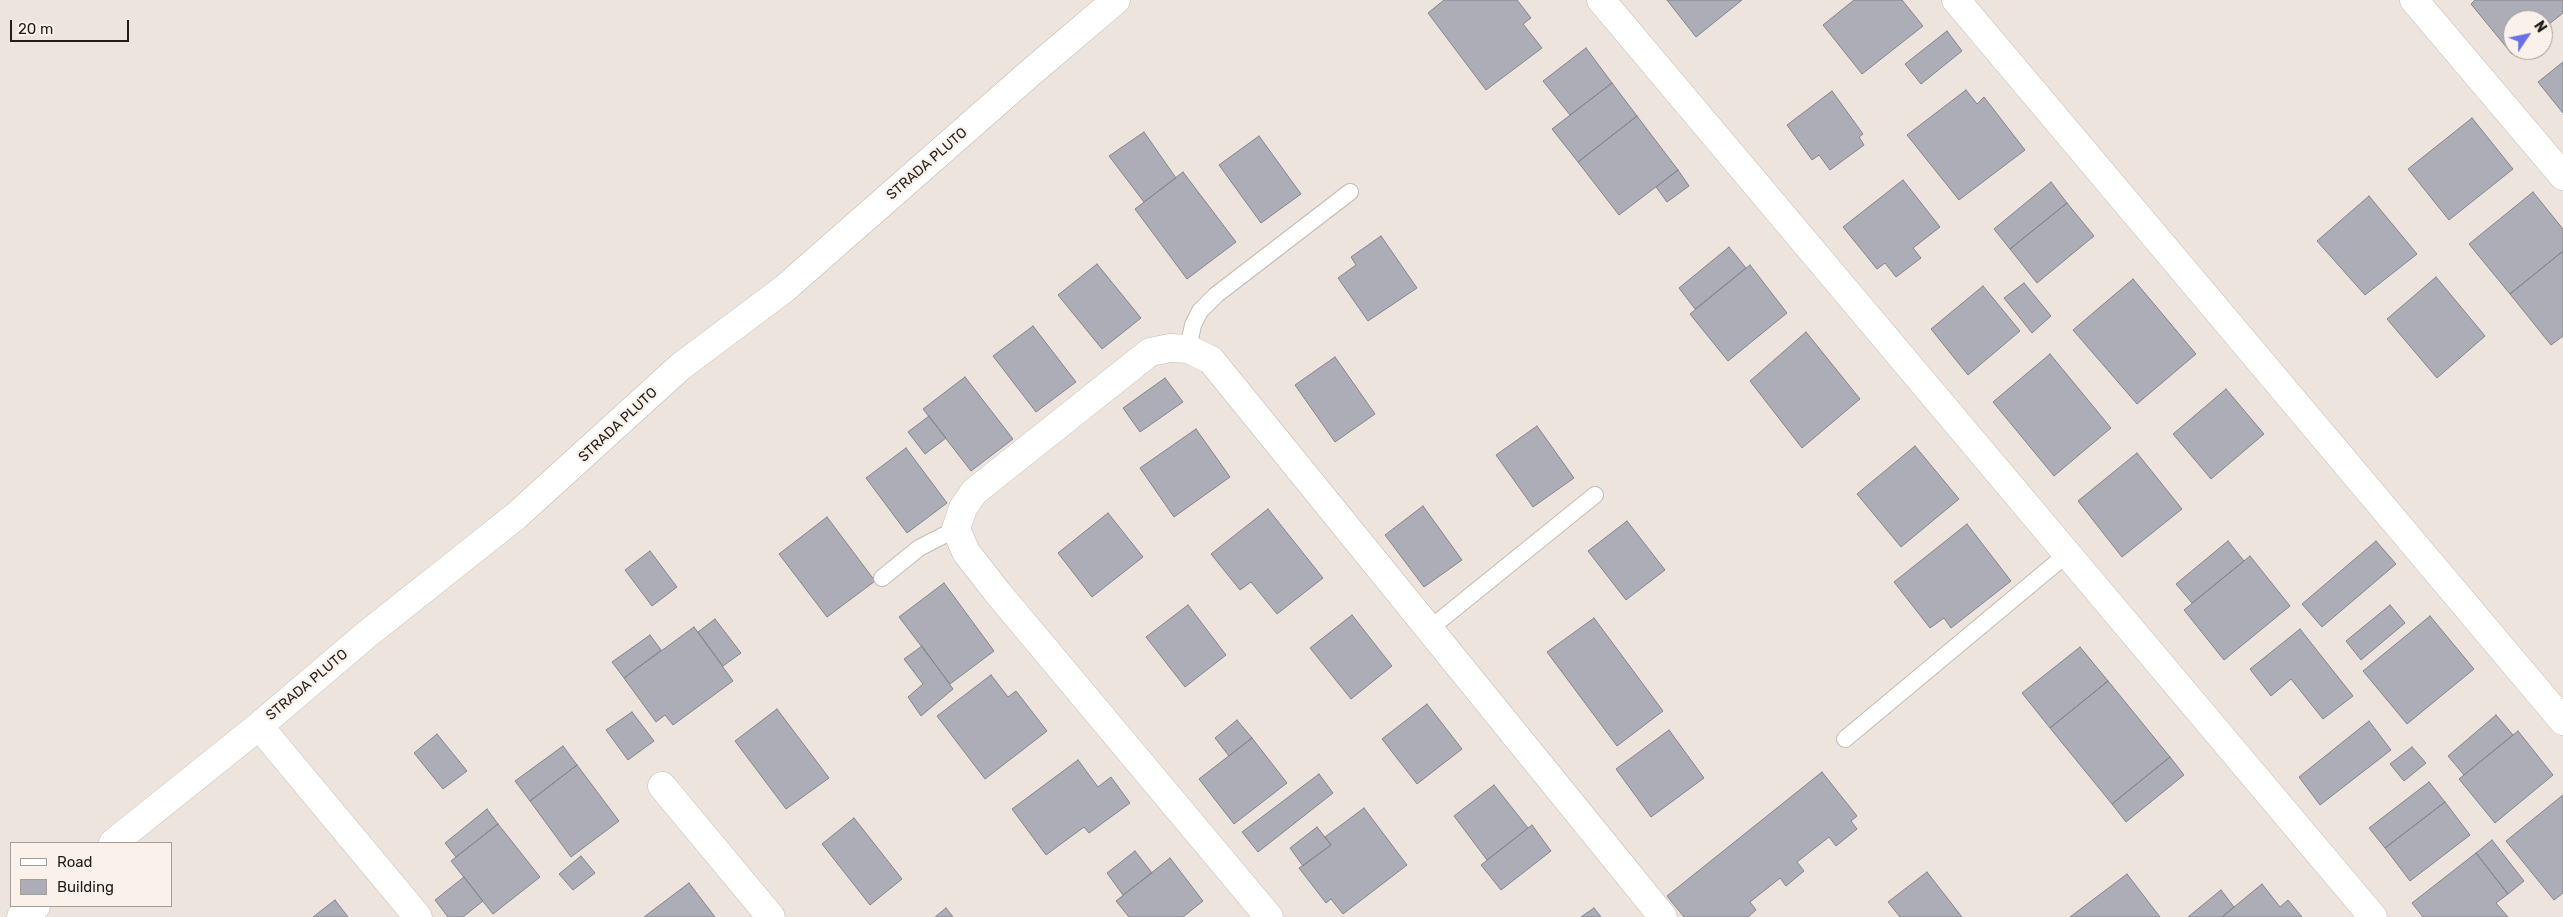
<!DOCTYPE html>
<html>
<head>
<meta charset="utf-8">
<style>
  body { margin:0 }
  #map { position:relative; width:2563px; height:917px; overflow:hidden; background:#ece4dd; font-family:Rubik,sans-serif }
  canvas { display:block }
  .legend { position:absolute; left:10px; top:842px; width:162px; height:65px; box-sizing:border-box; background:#faf1ea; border:1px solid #a39c97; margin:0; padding:6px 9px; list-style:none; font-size:15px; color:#201d1a }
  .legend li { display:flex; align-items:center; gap:10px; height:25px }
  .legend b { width:25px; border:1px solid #a39c97 }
  .north { position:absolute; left:2503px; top:10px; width:50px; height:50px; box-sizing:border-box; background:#faf1ea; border:1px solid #a39c97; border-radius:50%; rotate:56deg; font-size:14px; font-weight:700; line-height:20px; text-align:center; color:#201d1a }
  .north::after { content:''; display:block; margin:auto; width:18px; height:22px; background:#696fe8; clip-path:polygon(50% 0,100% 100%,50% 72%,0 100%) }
  .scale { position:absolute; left:10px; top:20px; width:119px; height:22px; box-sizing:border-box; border:2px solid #201d1a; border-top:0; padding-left:6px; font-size:15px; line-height:18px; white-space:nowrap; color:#201d1a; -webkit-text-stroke:4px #faf1ea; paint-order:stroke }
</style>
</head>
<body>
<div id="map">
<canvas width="2563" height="917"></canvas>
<ul class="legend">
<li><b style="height:6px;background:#fff"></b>Road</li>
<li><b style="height:14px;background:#acadb7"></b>Building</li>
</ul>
<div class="north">N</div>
<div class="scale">20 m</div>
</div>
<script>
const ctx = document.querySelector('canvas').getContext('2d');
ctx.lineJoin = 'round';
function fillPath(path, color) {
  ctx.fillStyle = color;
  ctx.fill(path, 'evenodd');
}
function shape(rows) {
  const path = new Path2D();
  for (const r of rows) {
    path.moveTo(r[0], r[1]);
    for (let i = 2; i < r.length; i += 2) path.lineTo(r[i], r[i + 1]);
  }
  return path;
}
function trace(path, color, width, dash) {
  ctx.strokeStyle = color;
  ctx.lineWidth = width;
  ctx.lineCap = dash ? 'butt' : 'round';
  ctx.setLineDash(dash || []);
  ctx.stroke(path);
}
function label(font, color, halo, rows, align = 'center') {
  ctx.font = font + ' Rubik,sans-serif';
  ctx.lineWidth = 4.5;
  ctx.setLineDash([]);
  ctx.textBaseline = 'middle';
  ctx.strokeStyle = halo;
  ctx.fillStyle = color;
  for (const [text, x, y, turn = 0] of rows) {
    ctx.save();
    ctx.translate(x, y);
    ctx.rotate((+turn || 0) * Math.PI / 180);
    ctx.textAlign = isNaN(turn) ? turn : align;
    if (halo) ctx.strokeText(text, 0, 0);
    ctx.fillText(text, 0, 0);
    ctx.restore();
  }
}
const building = shape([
  [1444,0,1517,0,1531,18,1523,24,1542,48,1486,90,1428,13,1444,0],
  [1667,0,1742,0,1696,37,1667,0],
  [1854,0,1902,0,1923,26,1862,74,1823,25,1854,0],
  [2475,0,2563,0,2563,13,2543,29,2543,20,2513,20,2513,50,2518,50,2512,54,2471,4,2475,0],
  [1947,31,1962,51,1921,84,1905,64,1947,31],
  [1586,48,1612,83,1570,115,1543,81,1586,48],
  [2563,62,2563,113,2538,82,2563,62],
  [1612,83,1637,116,1578,162,1552,129,1612,83],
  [1966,90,1977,104,1984,97,2025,150,1959,200,1907,135,1966,90],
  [1832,91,1863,134,1859,137,1864,145,1830,170,1819,155,1812,160,1787,125,1832,91],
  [1637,116,1678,170,1619,215,1578,162,1637,116],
  [2472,118,2513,169,2449,220,2408,169,2472,118],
  [1144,132,1176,178,1144,202,1109,156,1144,132],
  [1259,136,1301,194,1261,223,1219,165,1259,136],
  [1678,170,1689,186,1667,202,1656,187,1678,170],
  [1183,172,1236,242,1187,279,1135,209,1183,172],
  [1903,180,1940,227,1913,248,1921,258,1896,277,1885,263,1877,269,1843,227,1903,180],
  [2051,182,2067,203,2010,249,1994,229,2051,182],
  [2533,192,2563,229,2563,251,2510,294,2469,244,2533,192],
  [2369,196,2417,254,2365,295,2317,241,2369,196],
  [2067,203,2094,236,2037,283,2010,249,2067,203],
  [1381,236,1417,288,1368,321,1338,278,1356,265,1351,257,1381,236],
  [1729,247,1746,268,1695,309,1679,288,1729,247],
  [2563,251,2563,336,2551,345,2510,294,2563,251],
  [1097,264,1141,318,1102,349,1058,295,1097,264],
  [1750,265,1787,313,1728,361,1690,314,1750,265],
  [2436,277,2485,336,2437,378,2387,319,2436,277],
  [2133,279,2196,354,2137,404,2073,330,2133,279],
  [2024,283,2051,316,2032,333,2004,298,2024,283],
  [1983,286,2020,331,1968,375,1931,329,1983,286],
  [1033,326,1076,382,1036,412,993,356,1033,326],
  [1806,332,1860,399,1802,448,1750,381,1806,332],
  [2050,354,2111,428,2054,476,1993,402,2050,354],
  [1335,357,1375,414,1335,442,1295,385,1335,357],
  [965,377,1013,439,971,471,923,409,965,377],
  [1165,378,1183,402,1140,432,1123,408,1165,378],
  [2226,389,2264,434,2211,479,2173,434,2226,389],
  [929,416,946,438,925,454,908,432,929,416],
  [1537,426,1574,478,1533,507,1496,455,1537,426],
  [1196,429,1230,477,1174,517,1140,468,1196,429],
  [1915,446,1959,499,1901,547,1857,494,1915,446],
  [906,448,947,503,907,533,866,478,906,448],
  [2137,453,2182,509,2122,557,2078,501,2137,453],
  [1423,506,1462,560,1424,587,1385,535,1423,506],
  [1268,509,1323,578,1277,614,1251,582,1240,590,1211,554,1268,509],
  [1108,513,1143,557,1092,597,1058,553,1108,513],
  [827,517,875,581,827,617,779,554,827,517],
  [1627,521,1665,570,1626,600,1588,551,1627,521],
  [1967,524,2011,581,1951,628,1944,618,1930,628,1894,582,1967,524],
  [2228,541,2244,561,2192,603,2176,584,2228,541],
  [2376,541,2396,564,2322,627,2302,604,2376,541],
  [650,551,677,587,652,606,625,570,650,551],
  [2250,556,2290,606,2224,660,2184,610,2250,556],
  [944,583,994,651,950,684,899,617,944,583],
  [1188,605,1226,655,1185,687,1146,637,1188,605],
  [2390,605,2405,623,2361,660,2346,641,2390,605],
  [1352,615,1392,666,1351,699,1310,648,1352,615],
  [2430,616,2474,669,2407,724,2363,671,2430,616],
  [1594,618,1663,711,1617,746,1547,652,1594,618],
  [715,619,741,653,723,666,698,632,715,619],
  [694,627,733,681,673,725,665,715,656,722,624,678,694,627],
  [2300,629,2353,696,2323,719,2291,679,2271,696,2250,669,2300,629],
  [650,635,661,650,624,678,612,662,650,635],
  [922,646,953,689,921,716,908,697,923,684,904,659,922,646],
  [2080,647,2108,681,2050,728,2022,693,2080,647],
  [991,675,1008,697,1016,691,1047,731,985,779,937,716,991,675],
  [2108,681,2170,757,2112,804,2050,728,2108,681],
  [1427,704,1462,749,1417,784,1382,739,1427,704],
  [777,709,829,778,786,809,735,741,777,709],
  [632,712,654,741,628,760,606,730,632,712],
  [2496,715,2513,735,2464,775,2448,756,2496,715],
  [1237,720,1252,738,1229,756,1215,738,1237,720],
  [2369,721,2391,750,2320,805,2299,777,2369,721],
  [1669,730,1704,778,1651,817,1616,769,1669,730],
  [2518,731,2553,775,2495,823,2459,779,2518,731],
  [437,734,467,771,443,789,414,753,437,734],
  [1252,738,1287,783,1234,824,1199,779,1252,738],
  [563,746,577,765,530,801,515,781,563,746],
  [2412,747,2426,763,2404,781,2390,764,2412,747],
  [2170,757,2184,775,2126,822,2112,804,2170,757],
  [1078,760,1098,787,1111,777,1130,803,1089,833,1084,827,1046,855,1012,809,1078,760],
  [577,765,619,821,571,857,530,801,577,765],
  [1822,772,1857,816,1851,821,1857,829,1836,846,1829,837,1797,862,1804,871,1786,886,1780,878,1750,902,1756,910,1748,917,1684,917,1667,896,1822,772],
  [1319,774,1333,793,1258,852,1242,832,1319,774],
  [2429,782,2445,802,2385,848,2369,828,2429,782],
  [1494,785,1528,828,1487,860,1454,816,1494,785],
  [2563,795,2563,893,2554,900,2506,841,2563,795],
  [2445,802,2470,835,2410,881,2385,848,2445,802],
  [1364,808,1407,865,1343,914,1331,899,1326,903,1299,868,1331,845,1325,837,1364,808],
  [487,809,498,824,456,857,445,843,487,809],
  [854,818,902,879,870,905,822,844,854,818],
  [498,824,540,877,493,914,451,861,498,824],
  [1532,825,1551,851,1501,890,1481,865,1532,825],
  [1317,827,1331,845,1303,866,1290,848,1317,827],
  [2492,840,2524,881,2508,894,2476,853,2492,840],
  [1135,851,1152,873,1123,895,1107,873,1135,851],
  [2476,853,2508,894,2496,903,2508,917,2423,917,2412,903,2476,853],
  [581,856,595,873,573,890,559,874,581,856],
  [1170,858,1203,901,1183,917,1129,917,1116,901,1170,858],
  [1927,872,1962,917,1900,917,1888,902,1927,872],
  [2127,874,2160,917,2070,917,2127,874],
  [464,877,483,901,463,917,448,917,435,900,464,877],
  [689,883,715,917,644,917,689,883],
  [2262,884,2280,907,2288,900,2302,917,2222,917,2262,884],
  [2221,890,2234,907,2222,917,2188,917,2221,890],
  [335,900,348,917,313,917,335,900],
  [946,908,953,917,935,917,946,908],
  [1594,908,1601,917,1581,917,1594,908]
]);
fillPath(building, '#acadb7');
trace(building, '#84848d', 1);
const lane = shape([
  [1188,349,1193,325,1200,311,1216,295,1350,192],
  [882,578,919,548,956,529],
  [1428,630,1595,495],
  [1845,739,2067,554]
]);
const street = shape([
  [1601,0,2373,917],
  [1956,0,2563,721],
  [2414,0,2563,176],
  [259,726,418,917],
  [662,786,771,917],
  [113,843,259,726,366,635,516,516,680,367,784,289,1029,74,1116,0],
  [21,917,36,906],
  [1269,917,997,592,966,552,956,529,963,508,974,492,1150,352,1170,348,1188,349,1211,360,1663,917]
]);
trace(lane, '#c4bbb5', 18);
trace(street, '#c4bbb5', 29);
trace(lane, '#fff', 16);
trace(street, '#fff', 28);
label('14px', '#201d1a', '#faf1ea', [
  ["STRADA PLUTO",927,164,-41],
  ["STRADA PLUTO",618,425,-43],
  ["STRADA PLUTO",307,685,-40]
]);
</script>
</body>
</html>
